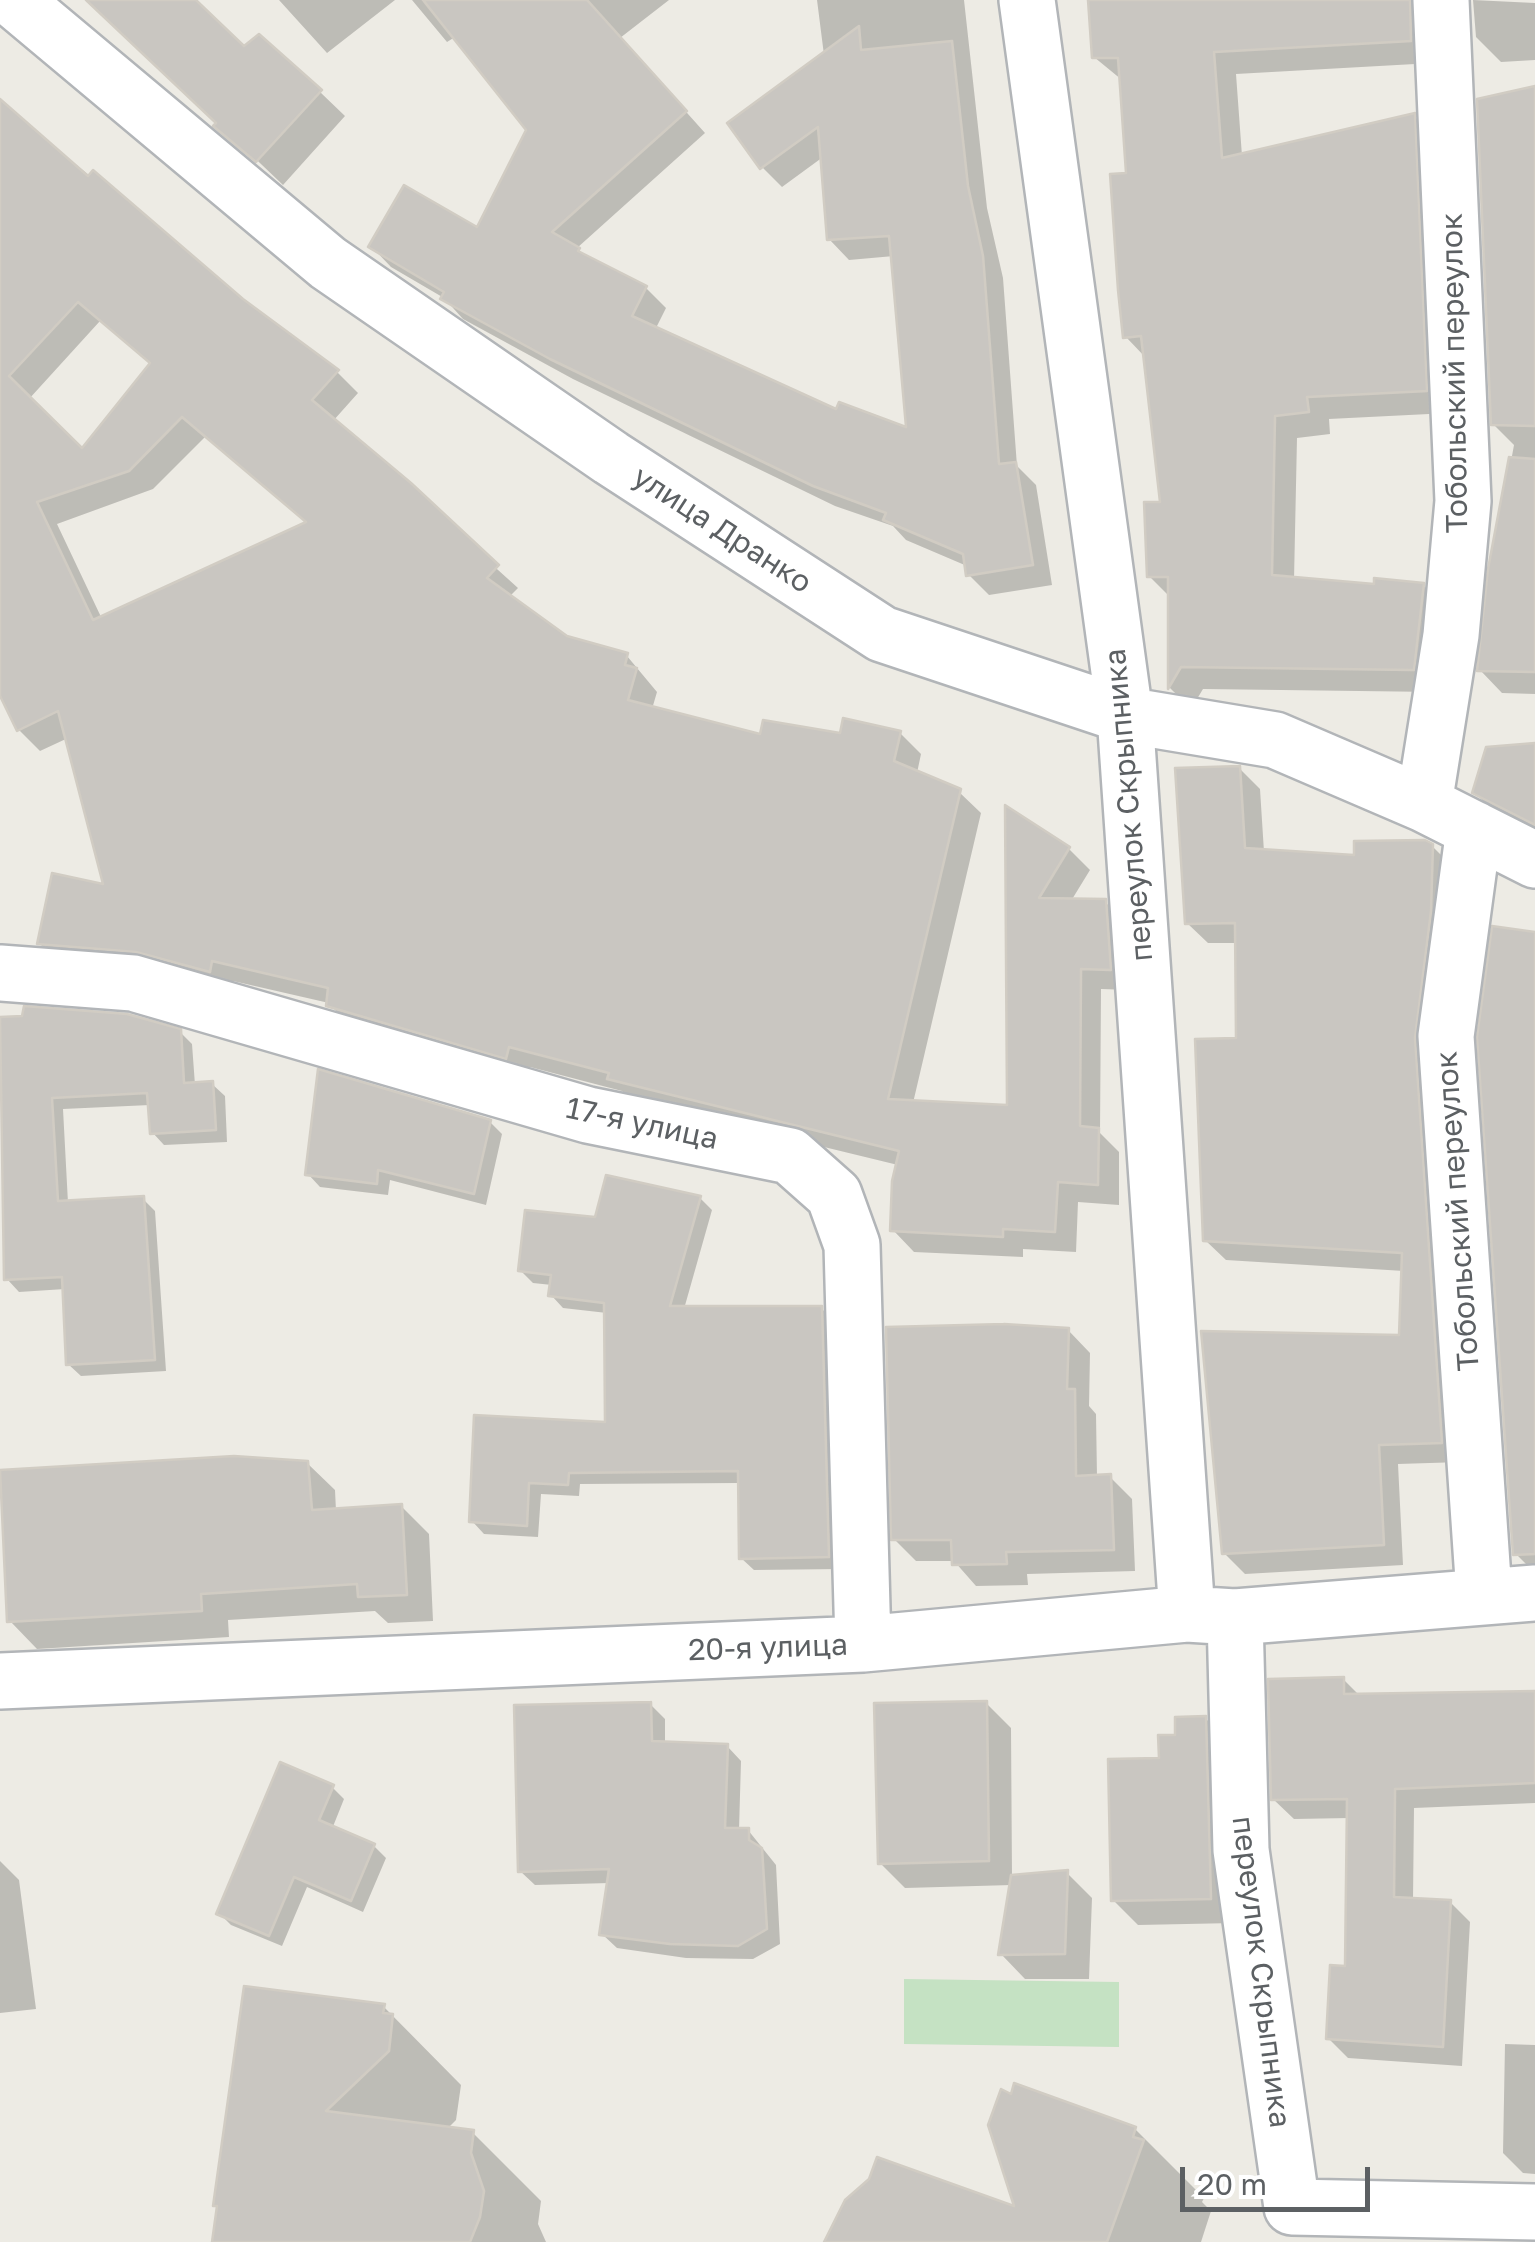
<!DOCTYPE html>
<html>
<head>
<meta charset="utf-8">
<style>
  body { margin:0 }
  #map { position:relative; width:1535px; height:2242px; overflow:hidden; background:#edebe4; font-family:"Golos Text",sans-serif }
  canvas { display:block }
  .scale { position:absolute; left:1180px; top:2167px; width:190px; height:45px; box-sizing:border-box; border:5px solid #5c6063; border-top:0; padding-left:12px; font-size:30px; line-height:35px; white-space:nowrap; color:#5c6063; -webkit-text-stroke:8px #fff; paint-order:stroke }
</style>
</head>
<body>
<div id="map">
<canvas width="1535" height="2242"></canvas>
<div class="scale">20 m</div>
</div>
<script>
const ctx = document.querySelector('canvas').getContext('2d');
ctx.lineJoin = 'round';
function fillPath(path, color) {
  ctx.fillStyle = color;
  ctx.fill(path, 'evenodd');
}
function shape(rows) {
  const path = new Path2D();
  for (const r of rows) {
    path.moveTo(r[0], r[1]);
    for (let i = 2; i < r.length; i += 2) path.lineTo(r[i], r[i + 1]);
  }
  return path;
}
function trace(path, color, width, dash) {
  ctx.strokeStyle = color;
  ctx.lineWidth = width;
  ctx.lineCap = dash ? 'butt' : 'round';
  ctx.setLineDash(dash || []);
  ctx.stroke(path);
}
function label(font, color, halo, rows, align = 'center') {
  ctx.font = font + ' "Golos Text",sans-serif';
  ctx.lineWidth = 9;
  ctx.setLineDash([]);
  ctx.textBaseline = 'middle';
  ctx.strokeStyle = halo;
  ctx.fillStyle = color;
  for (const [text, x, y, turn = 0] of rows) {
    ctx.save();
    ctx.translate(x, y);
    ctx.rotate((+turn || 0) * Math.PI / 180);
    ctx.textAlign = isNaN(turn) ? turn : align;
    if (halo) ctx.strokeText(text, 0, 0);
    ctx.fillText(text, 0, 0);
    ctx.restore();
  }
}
fillPath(shape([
  [904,1979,1119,1982,1119,2047,904,2044]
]), '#c5e2c3');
fillPath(shape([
  [89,0,189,0,274,75,320,92,345,116,283,185],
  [279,0,395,0,327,53],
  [412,0,669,0,620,38,705,133,577,248,588,259,646,288,666,308,655,330,838,412,909,431,894,256,849,260,829,239,823,157,782,187,762,167,824,55,817,0,964,0,987,208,1003,278,1017,466,1036,485,1052,585,989,595,969,575,967,566,906,540,893,526,835,506,573,379,463,319,444,298,391,267,371,246,478,230,529,130,455,37,447,42],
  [1092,0,1441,0,1433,63,1236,74,1242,156,1414,116,1436,139,1449,413,1329,419,1330,434,1297,438,1294,580,1376,587,1423,585,1446,608,1436,692,1203,689,1191,709,1170,688,1170,597,1149,576,1163,504,1146,358,1126,337,1129,175,1122,80,1094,57],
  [1473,0,1535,3,1535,60,1501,62,1476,37],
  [1535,88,1535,694,1502,693,1480,670,1491,570,1514,445,1493,424],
  [0,102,242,301,337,372,358,393,333,421,518,588,509,597,566,638,627,656,657,692,652,709,762,737,900,733,921,754,917,773,959,792,981,813,913,1103,1009,1108,1008,810,1069,849,1090,870,1071,901,1105,902,1127,923,1131,990,1101,989,1100,1133,1119,1152,1119,1205,1078,1202,1076,1252,1023,1249,1023,1257,914,1252,893,1230,898,1165,631,1100,622,1091,530,1067,527,1078,350,1027,329,1003,233,981,231,992,61,965,40,944,107,888,68,738,40,751,19,730,0,690],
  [100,321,152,365,82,452,29,399],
  [205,437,308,524,102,619,57,524,153,489],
  [1535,746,1535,834,1498,816,1474,792],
  [1239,768,1260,789,1264,852,1356,858,1432,846,1453,867,1462,1462,1398,1464,1403,1565,1245,1574,1224,1553,1402,1337,1404,1271,1226,1260,1205,1240,1239,1041,1238,943,1208,943,1187,923],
  [1535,935,1535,1573,1515,1553],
  [24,1018,180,1032,192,1044,195,1085,212,1084,225,1096,227,1142,164,1145,152,1132,150,1105,63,1109,68,1203,143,1199,155,1211,166,1371,81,1376,68,1364,65,1289,19,1292,7,1279,0,1019],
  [490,1122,502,1134,486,1205,390,1180,388,1195,320,1187,308,1174],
  [700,1198,712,1210,684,1309,821,1308,833,1320,841,1569,754,1570,741,1558,740,1483,580,1484,579,1496,541,1494,538,1537,484,1534,472,1521,608,1425,607,1313,563,1308,551,1295,552,1285,533,1283,521,1271,597,1220],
  [1068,1330,1090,1353,1089,1406,1096,1414,1097,1477,1110,1477,1132,1499,1135,1571,1027,1574,1028,1585,976,1586,954,1561,916,1561,894,1539],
  [307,1463,335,1490,336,1511,401,1506,429,1534,433,1621,388,1623,375,1611,228,1620,229,1637,37,1649,10,1621],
  [1343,1679,1360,1696,1535,1691,1535,1803,1414,1808,1413,1900,1450,1902,1470,1922,1462,2066,1348,2058,1328,2038,1348,1969,1350,1818,1294,1819,1273,1799],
  [986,1703,1011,1728,1012,1877,1067,1873,1092,1898,1089,1979,1025,1979,1001,1954,1012,1885,905,1888,880,1863],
  [650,1704,665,1719,665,1744,727,1746,741,1761,739,1830,748,1830,776,1865,780,1944,753,1959,686,1958,617,1948,602,1934,610,1883,535,1885,520,1871],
  [1205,1718,1230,1743,1235,1923,1138,1925,1113,1900,1177,1738],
  [332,1787,344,1799,332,1829,374,1846,386,1858,363,1912,307,1887,282,1946,231,1925,219,1913],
  [0,1861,19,1880,36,2009,0,2013],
  [383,2006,461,2085,456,2120,447,2129,472,2132,541,2201,538,2224,546,2242,214,2242,219,2208,215,2205],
  [1505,2044,1535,2045,1535,2174,1523,2173,1503,2153],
  [1135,2129,1204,2198,1202,2202,1211,2211,1201,2242,836,2242,1018,2210]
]), '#0003');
const building = shape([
  [86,0,196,0,244,46,259,34,322,90,256,162,213,126,216,123,86,0],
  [423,0,587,0,687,111,552,232,580,248,578,251,647,286,632,316,836,409,839,402,906,427,889,236,827,240,818,127,760,169,727,123,859,26,861,50,952,41,968,186,983,256,999,464,1016,462,1033,565,966,576,963,554,883,520,886,513,813,486,550,359,440,299,444,292,368,247,404,185,477,227,526,130,423,0],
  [1088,0,1410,0,1411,41,1214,52,1222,158,1415,113,1427,391,1307,397,1309,412,1275,416,1272,575,1374,584,1374,578,1424,583,1414,670,1181,667,1168,689,1168,577,1147,577,1144,502,1160,502,1141,336,1123,338,1118,290,1110,174,1126,173,1118,58,1092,58,1088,0],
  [1535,86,1535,426,1491,425,1477,99,1535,86],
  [0,99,88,176,93,170,243,299,339,370,312,400,411,483,499,565,487,578,567,636,628,653,625,665,637,668,628,700,760,734,763,720,840,733,843,718,901,731,894,761,961,789,888,1099,1007,1105,1005,805,1070,847,1039,898,1106,899,1111,970,1081,969,1080,1126,1099,1128,1098,1185,1058,1182,1055,1232,1003,1229,1003,1237,890,1231,892,1181,899,1151,607,1079,609,1073,509,1047,506,1059,326,1006,328,988,212,961,210,972,136,952,37,944,52,873,103,884,58,711,17,731,0,696,0,99],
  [78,302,150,363,82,448,9,376,78,302],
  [182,417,306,522,93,620,37,502,129,471,182,417],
  [1509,457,1535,459,1535,672,1477,671,1488,569,1509,457],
  [1535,743,1535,825,1472,793,1486,747,1535,743],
  [1240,766,1245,848,1354,855,1354,841,1425,840,1433,844,1431,911,1415,1038,1442,1443,1379,1445,1384,1545,1222,1554,1201,1331,1399,1335,1402,1253,1203,1241,1195,1039,1236,1038,1235,923,1185,924,1175,768,1240,766],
  [1492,926,1535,932,1535,1554,1513,1555,1477,1037,1492,926],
  [24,1006,127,1014,181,1029,184,1083,213,1081,216,1130,150,1134,147,1093,52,1098,58,1201,144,1196,155,1360,66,1365,62,1277,4,1280,0,1017,22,1016,24,1006],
  [318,1069,491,1120,474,1194,378,1170,377,1184,305,1175,318,1069],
  [606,1175,701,1196,670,1306,822,1306,829,1557,739,1559,738,1471,569,1473,568,1485,529,1483,527,1526,469,1522,474,1415,605,1422,604,1303,548,1296,551,1275,518,1271,525,1210,595,1217,606,1175],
  [1004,1324,1069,1328,1067,1389,1075,1389,1076,1476,1111,1474,1114,1550,1006,1552,1007,1564,952,1565,951,1540,891,1540,886,1327,1004,1324],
  [234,1456,308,1461,312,1510,402,1504,407,1595,358,1597,357,1584,201,1594,202,1611,7,1622,0,1470,234,1456],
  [1344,1677,1344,1694,1535,1691,1535,1783,1395,1789,1394,1897,1451,1900,1443,2047,1326,2039,1330,1965,1345,1966,1347,1799,1271,1800,1268,1679,1344,1677],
  [987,1701,989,1861,878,1864,874,1703,987,1701],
  [651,1702,652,1741,728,1744,725,1828,749,1828,749,1840,762,1848,767,1929,738,1946,670,1944,599,1935,609,1869,518,1872,514,1705,651,1702],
  [1206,1716,1211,1899,1111,1901,1108,1759,1159,1758,1158,1735,1175,1735,1175,1717,1206,1716],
  [280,1762,334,1785,319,1820,375,1844,351,1901,294,1877,269,1936,216,1914,280,1762],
  [1068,1870,1065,1954,998,1955,1011,1875,1068,1870],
  [244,1986,385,2004,383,2013,393,2014,389,2051,326,2111,474,2130,471,2153,484,2191,480,2217,470,2242,212,2242,217,2206,213,2206,244,1986],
  [1014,2083,1136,2127,1133,2137,1144,2140,1107,2242,824,2242,845,2200,869,2179,877,2157,1014,2206,988,2125,1001,2089,1011,2094,1014,2083]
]);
fillPath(building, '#c9c6c1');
trace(building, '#d1ccc3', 2.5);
const street = shape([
  [14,0,328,263,611,458,882,634,1125,715,1275,740,1424,804,1535,860],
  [1027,0,1125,715,1187,1614],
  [1424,804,1451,635,1463,501,1441,0],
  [1474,829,1446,1036,1484,1594],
  [0,973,133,983,588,1115,790,1156,834,1195,852,1245,863,1644],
  [1235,1617,1241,1850,1292,2207,1535,2212],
  [0,1681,863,1644,1187,1614,1235,1617,1535,1593]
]);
trace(street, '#b2b5b8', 60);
trace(street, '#fff', 55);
label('30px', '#5c6063', '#fff', [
  ["Тобольский переулок",1455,373,-91],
  ["улица Дранко",722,530,33],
  ["переулок Скрыпника",1129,805,-95],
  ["17-я улица",642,1124,12],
  ["Тобольский переулок",1458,1211,-94],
  ["20-я улица",768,1648,-2],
  ["переулок Скрыпника",1261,1972,83]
]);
</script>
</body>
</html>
